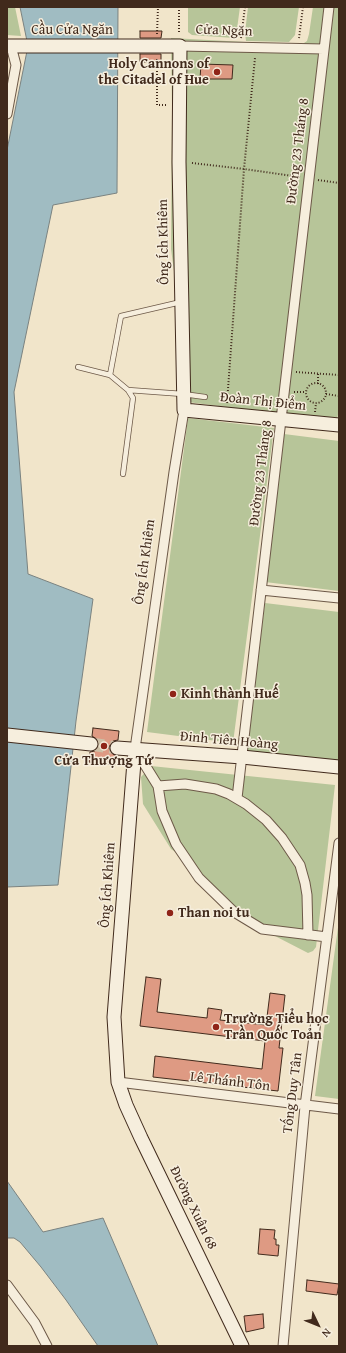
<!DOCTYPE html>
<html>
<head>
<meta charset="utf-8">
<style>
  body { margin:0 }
  #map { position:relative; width:346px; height:1353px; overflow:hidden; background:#f1e5ca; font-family:"Gentium Book Plus",serif }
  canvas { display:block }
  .frame { position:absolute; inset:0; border:8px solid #412a1c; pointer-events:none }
  .north { position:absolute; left:298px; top:1305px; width:40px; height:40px; -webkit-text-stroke:3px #f6eedd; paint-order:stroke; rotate:133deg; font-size:11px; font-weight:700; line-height:16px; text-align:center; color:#412a1c }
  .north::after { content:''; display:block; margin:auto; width:14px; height:18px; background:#412a1c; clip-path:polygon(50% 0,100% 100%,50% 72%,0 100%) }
</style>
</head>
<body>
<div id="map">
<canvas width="346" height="1353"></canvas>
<div class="frame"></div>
<div class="north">N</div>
</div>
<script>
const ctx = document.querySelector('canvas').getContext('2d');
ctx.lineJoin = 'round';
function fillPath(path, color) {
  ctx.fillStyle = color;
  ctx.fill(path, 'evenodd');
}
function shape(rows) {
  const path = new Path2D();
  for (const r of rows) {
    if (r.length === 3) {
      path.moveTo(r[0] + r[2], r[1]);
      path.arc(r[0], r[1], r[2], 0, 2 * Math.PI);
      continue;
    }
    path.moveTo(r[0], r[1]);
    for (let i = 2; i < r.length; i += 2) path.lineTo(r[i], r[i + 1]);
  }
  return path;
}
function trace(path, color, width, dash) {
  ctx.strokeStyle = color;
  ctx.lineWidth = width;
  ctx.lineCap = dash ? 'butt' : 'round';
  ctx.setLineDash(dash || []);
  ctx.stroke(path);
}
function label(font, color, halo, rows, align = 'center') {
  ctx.font = font + ' "Gentium Book Plus",serif';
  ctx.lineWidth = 3;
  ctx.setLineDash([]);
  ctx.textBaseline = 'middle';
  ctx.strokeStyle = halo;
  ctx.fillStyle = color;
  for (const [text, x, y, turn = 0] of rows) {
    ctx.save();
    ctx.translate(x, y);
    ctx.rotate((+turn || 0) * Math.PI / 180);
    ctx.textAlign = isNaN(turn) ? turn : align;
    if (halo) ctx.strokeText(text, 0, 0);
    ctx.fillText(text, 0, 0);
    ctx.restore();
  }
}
fillPath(shape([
  [7,7,15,7,21,36,7,35],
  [188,7,240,7,236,36,234,38,192,35,188,32],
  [248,7,299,7,295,35,289,42,246,41,245,33],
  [313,7,339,7,339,410,337,419,272,413,188,402,184,266,174,271,171,249,172,107,171,38,301,45,307,41,309,34],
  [188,418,274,428,233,743,147,732],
  [284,434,339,441,339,591,265,582],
  [265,603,339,612,339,762,246,751],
  [151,766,335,785,316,947,313,951,308,953,244,920,187,860,171,849,143,804,141,777],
  [339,920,339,1099,315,1096]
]), '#b7c599');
const water = shape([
  [20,7,118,7,117,193,53,205,14,392,28,574,93,599,76,721,58,885,7,887,7,150,28,46,20,7],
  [7,1181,43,1232,103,1218,158,1346,98,1346,66,1300,41,1267,20,1242,14,1238,7,1238,7,1181]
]);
fillPath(water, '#a0bcc2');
trace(water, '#7a8280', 1);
const building = shape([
  [140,31,162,31,161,38,140,38,140,31],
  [140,54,161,54,161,62,140,62,140,54],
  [201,64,233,65,232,79,200,79,201,64],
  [93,728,119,731,118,740,113,741,109,747,110,752,116,756,115,765,89,762,90,752,95,751,99,745,98,740,92,736,93,728],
  [146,977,161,979,157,1012,207,1018,208,1008,222,1010,220,1020,266,1025,270,993,285,995,279,1048,283,1048,278,1091,153,1077,155,1056,262,1069,265,1041,140,1026,146,977],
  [260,1229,275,1230,274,1239,276,1239,276,1245,279,1245,278,1256,258,1254,260,1229],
  [307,1280,339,1284,337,1295,306,1291,307,1280],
  [263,1314,264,1328,246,1332,244,1316,263,1314]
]);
fillPath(building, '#de9a83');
trace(building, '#412a1c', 1);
trace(shape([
  [91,744,117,748]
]), '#cec0a7', 13, [13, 6]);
const lane = shape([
  [78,367,110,375,128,390,133,398,123,474],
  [110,375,121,316,181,302],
  [128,390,183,394,205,397]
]);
const street = shape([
  [180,46,324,49],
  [7,114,16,65,11,46],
  [184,410,174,472,135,749,158,786,162,811,176,844,199,878,234,912,262,929,327,937],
  [261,590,339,598],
  [158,786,185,784,216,789,229,794,246,804,266,820,282,838,300,865,305,883,307,895,308,935],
  [237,798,329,7],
  [118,1082,339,1109],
  [7,1285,35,1323,47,1346],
  [283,1346,305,1106,339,843]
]);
const secondary = shape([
  [7,46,180,46,179,162,184,410,339,425],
  [7,735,91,744],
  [117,748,242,757,339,767],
  [135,749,114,1017,118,1082,126,1105,141,1138,242,1346]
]);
trace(lane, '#6d5948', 6);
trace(street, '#6d5948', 11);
trace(secondary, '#412a1c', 15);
trace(shape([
  [179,7,179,34],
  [157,34,158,7],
  [241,38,245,7],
  [299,38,303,7],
  [157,59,157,105,168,105],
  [192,163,244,169,300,177],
  [318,180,339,183],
  [296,372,339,375],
  [316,393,10],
  [318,384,318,374],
  [294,392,306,392],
  [326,394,339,396],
  [227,403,244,169,255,58],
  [315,412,316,403]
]), '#412a1c', 2, [1, 2]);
trace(lane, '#f6eedd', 4.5);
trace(street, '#f6eedd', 9);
trace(secondary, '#f6eedd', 13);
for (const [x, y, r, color] of [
  [217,72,4,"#8f2418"],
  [173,694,4,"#8f2418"],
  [104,746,4,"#8f2418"],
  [170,913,4,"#8f2418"],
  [216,1027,4,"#8f2418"]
]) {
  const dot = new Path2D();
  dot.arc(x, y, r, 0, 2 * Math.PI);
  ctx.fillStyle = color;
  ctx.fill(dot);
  trace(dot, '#f6eedd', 1.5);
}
label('14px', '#412a1c', '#f6eedd', [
  ["Cầu Cửa Ngăn",72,30],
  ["Cửa Ngăn",224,31,2],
  ["Đường 23 Tháng 8",298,151,-83],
  ["Ông Ích Khiêm",164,242,-91],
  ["Đoàn Thị Điểm",263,402,6],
  ["Đường 23 Tháng 8",261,473,-83],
  ["Ông Ích Khiêm",145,562,-82],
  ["Đinh Tiên Hoàng",229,741,5],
  ["Ông Ích Khiêm",108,885,-86],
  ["Lê Thánh Tôn",230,1082,7],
  ["Tống Duy Tân",293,1093,-83],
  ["Đường Xuân 68",193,1208,64]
]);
label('bold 14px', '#412a1c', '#f6eedd', [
  ["Holy Cannons of",209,64,"right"],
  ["the Citadel of Hue",209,80,"right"],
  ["Kinh thành Huế",181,694],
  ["Cửa Thượng Tứ",104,761,"center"],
  ["Than noi tu",178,913],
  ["Trường Tiểu học",224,1019],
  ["Trần Quốc Toản",224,1035]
], 'left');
</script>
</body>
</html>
